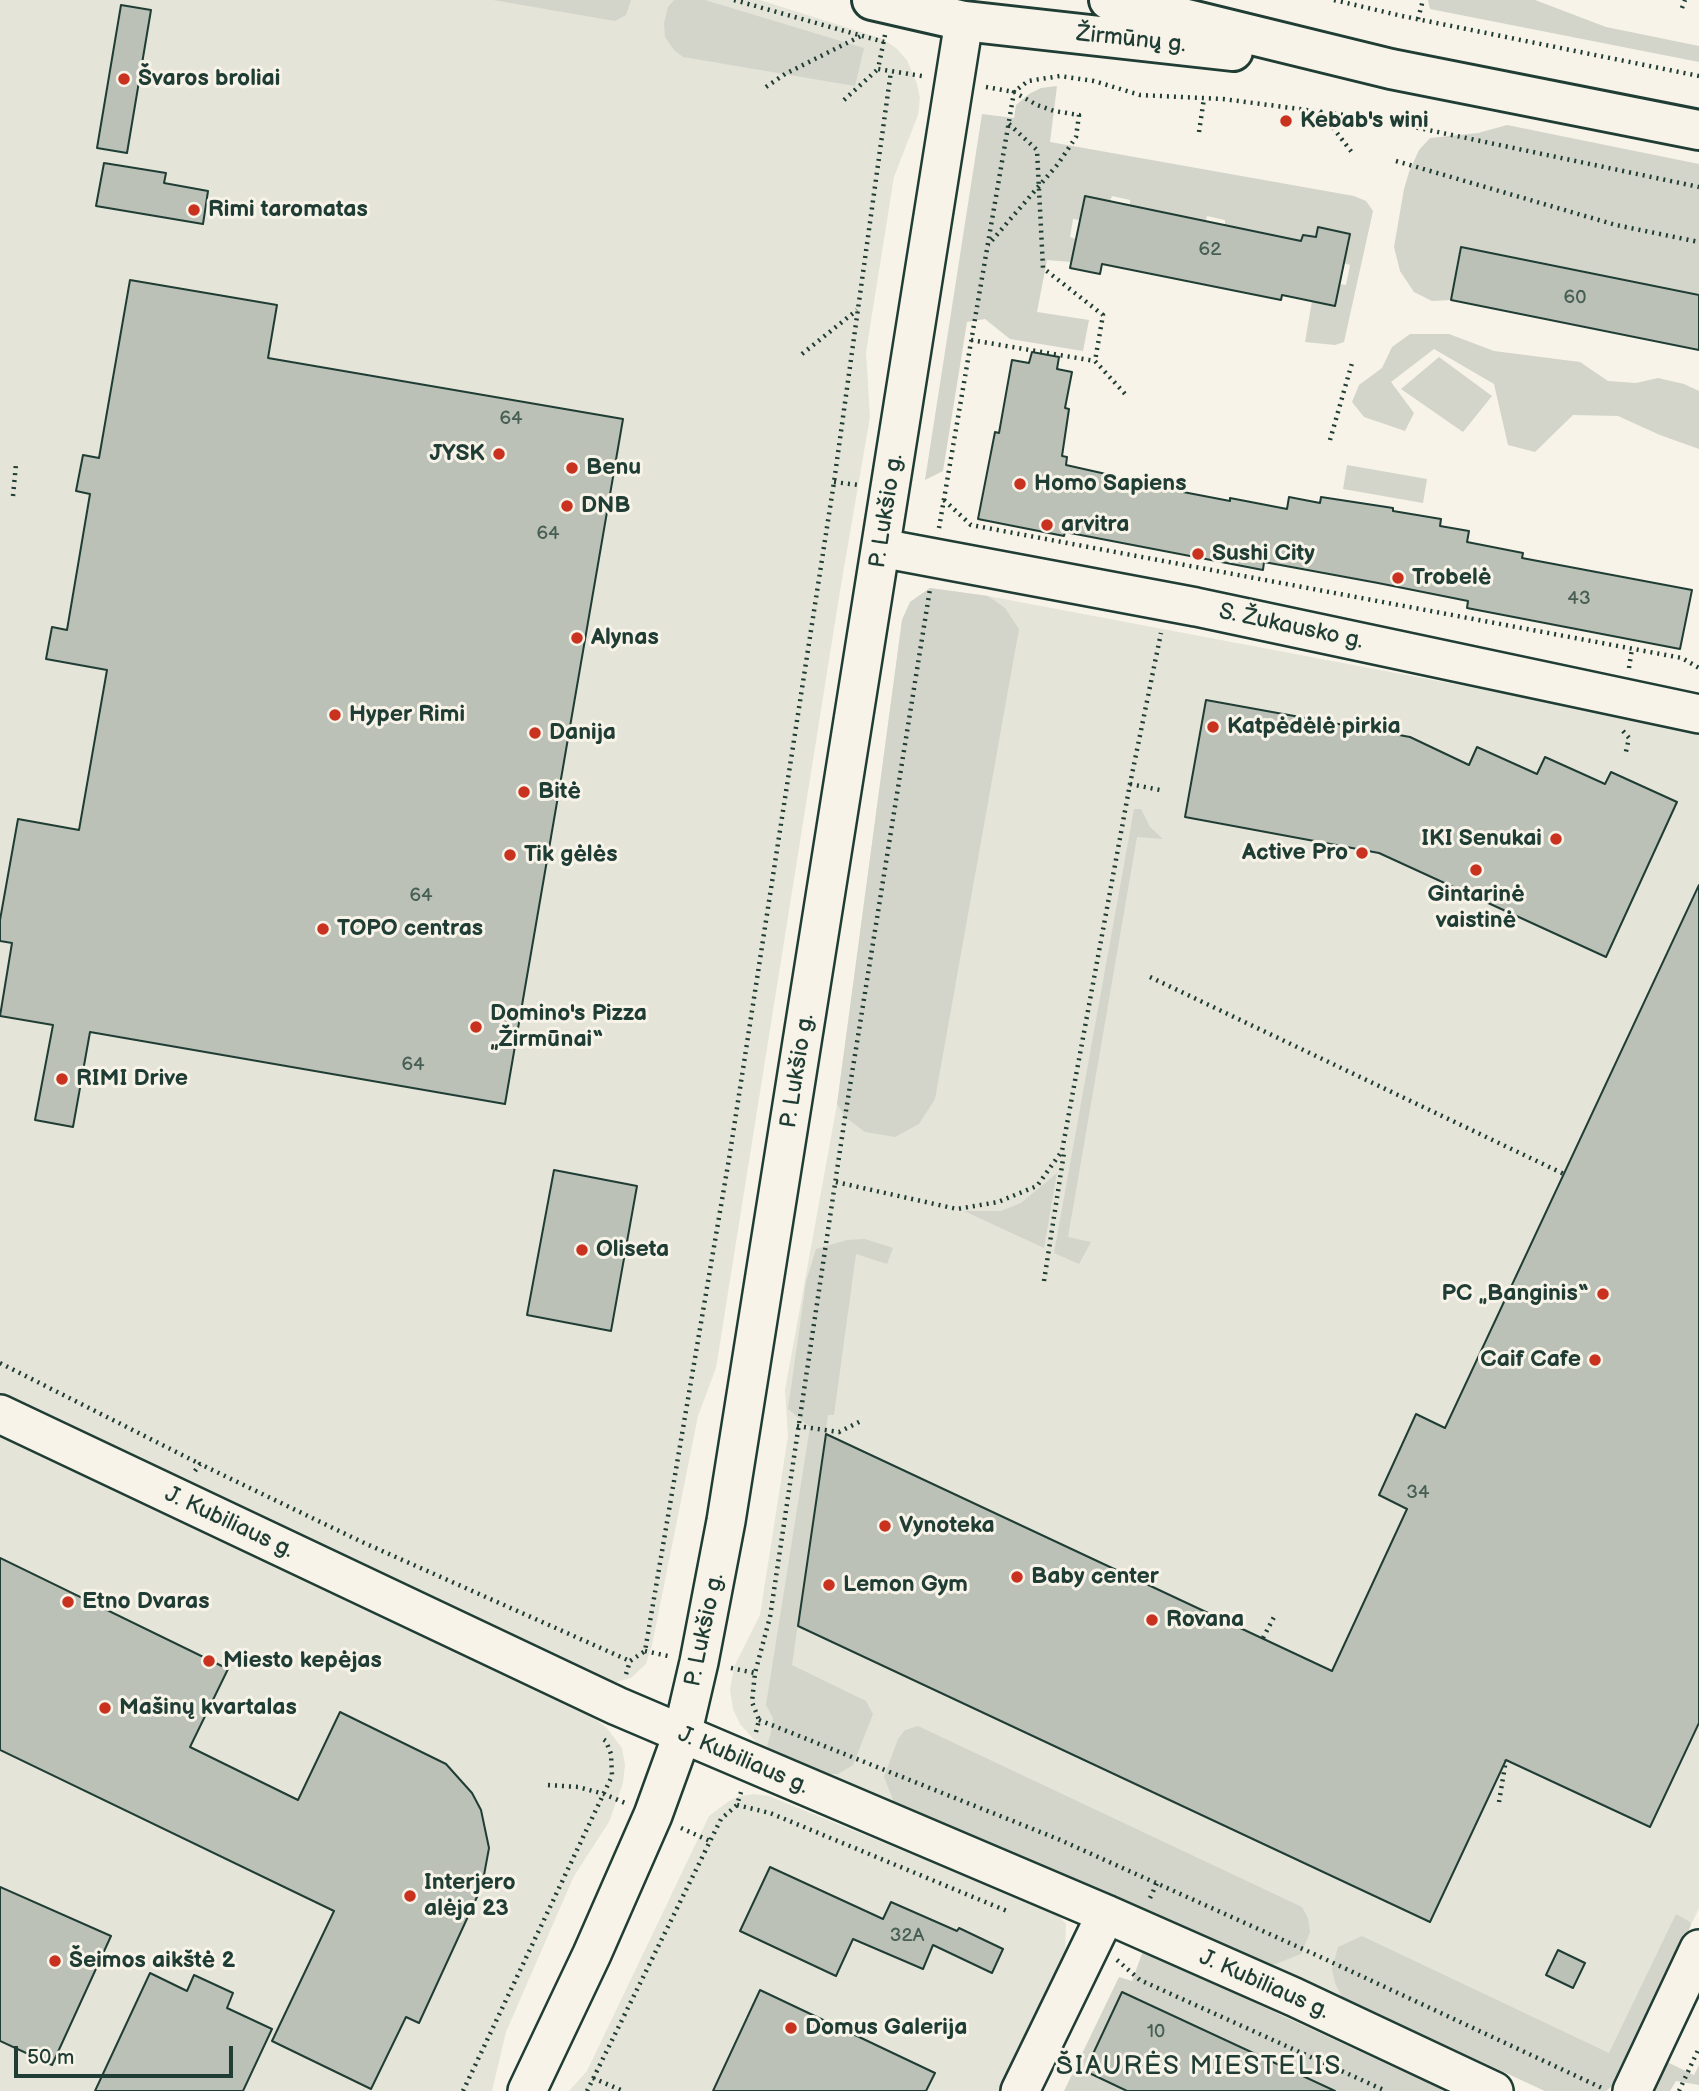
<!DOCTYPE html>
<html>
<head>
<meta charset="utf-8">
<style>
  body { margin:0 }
  #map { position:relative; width:1699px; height:2091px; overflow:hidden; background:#f7f3e8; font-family:"Balsamiq Sans",sans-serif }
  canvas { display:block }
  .scale { position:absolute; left:14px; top:2046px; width:219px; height:32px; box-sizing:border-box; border:4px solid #1f3d34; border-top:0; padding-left:9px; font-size:21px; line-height:24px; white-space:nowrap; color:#1f3d34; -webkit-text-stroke:5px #f7f3e8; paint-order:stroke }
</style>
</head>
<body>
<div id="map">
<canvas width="1699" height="2091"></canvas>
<div class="scale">50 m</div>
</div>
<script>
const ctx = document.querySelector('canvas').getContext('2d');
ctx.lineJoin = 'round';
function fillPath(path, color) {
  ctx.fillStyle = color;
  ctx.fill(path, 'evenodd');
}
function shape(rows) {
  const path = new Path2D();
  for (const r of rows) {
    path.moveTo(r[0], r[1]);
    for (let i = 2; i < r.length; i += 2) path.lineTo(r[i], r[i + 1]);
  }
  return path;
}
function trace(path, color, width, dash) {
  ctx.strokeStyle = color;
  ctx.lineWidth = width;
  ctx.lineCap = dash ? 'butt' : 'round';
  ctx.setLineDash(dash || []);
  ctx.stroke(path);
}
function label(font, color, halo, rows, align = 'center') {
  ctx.font = font + ' "Balsamiq Sans",sans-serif';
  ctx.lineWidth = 6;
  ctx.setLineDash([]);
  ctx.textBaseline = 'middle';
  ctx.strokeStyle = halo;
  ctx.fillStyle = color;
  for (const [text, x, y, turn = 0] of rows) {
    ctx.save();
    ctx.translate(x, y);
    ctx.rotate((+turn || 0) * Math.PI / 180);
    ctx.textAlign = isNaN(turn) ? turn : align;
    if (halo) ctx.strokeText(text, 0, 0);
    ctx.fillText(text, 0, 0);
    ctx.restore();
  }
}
fillPath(shape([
  [0,0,760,0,883,39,896,48,907,60,917,84,920,98,918,115,894,177,866,352,870,417,840,591,716,1368,698,1416,652,1645,646,1664,631,1678,616,1682,601,1678,0,1393],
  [930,588,988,596,1666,724,1699,733,1699,1908,1616,2083,1606,2091,1545,2091,1273,1965,770,1751,756,1742,740,1724,733,1709,730,1690,734,1667,760,1615,788,1436,785,1390,837,1104,902,620,910,602],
  [0,1435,589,1715,606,1727,622,1748,625,1765,623,1783,609,1822,574,1876,506,2032,492,2091,0,2091],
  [754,1794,769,1796,1056,1913,1066,1924,1065,1956,1004,2091,569,2091,587,2071,709,1816,729,1801,740,1796]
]), '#e5e4d9');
fillPath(shape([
  [493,0,631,0,626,15,615,21],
  [674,0,705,0,864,48,855,86,683,57,674,50,665,37,664,23,668,7],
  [1428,0,1535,0,1606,27,1699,46,1699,62,1430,9],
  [1057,86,1050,142,1354,196,1366,201,1373,211,1344,342,1335,345,1305,342,1312,301,1335,306,1339,284,1346,285,1350,265,1344,263,1350,234,1318,227,1316,237,1303,235,1301,241,1225,225,1225,220,1207,216,1206,221,1130,205,1130,200,1112,196,1110,201,1085,196,1080,220,1073,219,1070,237,1076,239,1071,262,1047,260,1037,312,1089,320,1083,351,1010,339,985,319,967,322,943,471,925,480,982,114,1014,118,1016,105,1029,94,1041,88],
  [1507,125,1699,164,1699,295,1461,248,1451,300,1432,301,1414,292,1400,271,1394,247,1404,189,1409,172,1419,150,1430,138,1478,133],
  [1410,334,1449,334,1494,351,1580,362,1608,381,1636,383,1658,378,1684,384,1699,391,1699,449,1660,435,1618,416,1573,415,1535,452,1508,445,1494,384,1434,349,1391,382,1414,413,1405,431,1364,417,1352,402,1359,385,1382,368,1392,347],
  [1439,357,1492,396,1463,432,1401,389],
  [1347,465,1427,479,1423,503,1343,489],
  [930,588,988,596,1005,608,1019,629,935,1099,919,1124,895,1137,865,1132,845,1117,837,1104,902,620,910,602],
  [1134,809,1141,809,1150,827,1163,839,1137,837,1068,1237,1091,1242,1079,1264,1054,1253],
  [1057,1173,1044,1248,964,1211,1001,1211,1021,1203],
  [865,1239,893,1248,887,1264,856,1254,834,1415,828,1415,792,1665,866,1701,873,1714,853,1765,838,1774,823,1774,770,1751,767,1745,771,1733,773,1718,766,1705,810,1427,788,1409,806,1282,816,1249,847,1240],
  [918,1726,1302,1907,1308,1918,1310,1932,1301,1954,1273,1965,895,1805,884,1777,898,1739,905,1730],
  [1676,1914,1690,1922,1691,1925,1616,2083,1606,2091,1545,2091,1342,1997,1335,1983,1332,1969,1338,1947,1362,1936,1609,2053],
  [1143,1951,1445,2091,1335,2091,1123,1992,1085,2071,1127,2091,1064,2091,1119,1977,1132,1981],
  [1663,2060,1694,2075,1699,2065,1699,2085,1676,2081,1670,2091,1649,2091]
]), '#d3d5ca');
const building = shape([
  [121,5,151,10,127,153,97,148,121,5],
  [104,163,166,173,164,183,208,191,203,224,96,206,104,163],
  [1085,196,1301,241,1303,235,1316,237,1318,227,1350,234,1335,306,1282,295,1281,300,1102,264,1100,274,1070,268,1085,196],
  [1461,247,1699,295,1699,350,1451,300,1461,247],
  [130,280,277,305,268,358,623,419,505,1104,90,1032,73,1127,35,1120,53,1025,0,1016,12,943,0,941,0,920,18,819,79,830,107,670,46,659,52,627,67,630,90,494,76,491,83,455,99,458,130,280],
  [1032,352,1059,357,1057,369,1072,372,1065,408,1069,409,1062,456,1067,457,1066,465,1106,474,1105,477,1230,501,1230,498,1287,509,1289,497,1320,503,1321,497,1393,508,1393,511,1441,519,1440,526,1469,531,1467,542,1523,553,1522,558,1692,590,1680,649,1467,608,1468,601,1378,583,1264,562,1263,570,1065,532,1064,536,978,519,995,432,999,433,1012,360,1029,363,1032,352],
  [1206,700,1410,737,1469,765,1477,747,1537,774,1545,757,1605,784,1611,772,1677,802,1606,957,1379,853,1185,817,1206,700],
  [1699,885,1699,1723,1650,1827,1506,1760,1430,1922,798,1626,826,1434,1332,1671,1407,1509,1379,1495,1416,1414,1445,1428,1699,885],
  [554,1170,637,1186,611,1331,527,1315,554,1170],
  [0,1558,228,1669,190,1747,298,1800,340,1712,446,1764,472,1793,481,1810,489,1848,482,1886,419,2023,406,2017,371,2089,272,2041,334,1911,0,1750,0,1558],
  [770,1867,883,1919,891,1902,957,1931,959,1928,1003,1949,992,1973,933,1945,923,1969,853,1939,836,1976,740,1931,770,1867],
  [0,1887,111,1936,52,2065,0,2041,0,1887],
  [1558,1950,1585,1963,1573,1988,1546,1975,1558,1950],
  [150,1973,187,1991,194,1975,233,1993,227,2008,272,2029,243,2091,95,2091,150,1973],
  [760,1990,935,2073,926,2091,713,2091,760,1990],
  [1122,1992,1335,2091,1127,2091,1085,2071,1122,1992]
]);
fillPath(building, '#bbc1b6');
trace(building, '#1f3d34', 2);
const minor = shape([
  [881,548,1196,607,1699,714],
  [0,1414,617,1706,1106,1914,1294,1997,1494,2091],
  [527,2091,592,1954,653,1815,682,1735,699,1662,726,1521,964,21],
  [1020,2091,1106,1914],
  [1632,2091,1699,1949]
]);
const major = shape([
  [872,0,964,21,1233,51],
  [1109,0,1391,69,1699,130]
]);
trace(minor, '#1f3d34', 42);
trace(major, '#1f3d34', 44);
trace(shape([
  [734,0,884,42],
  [1334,0,1402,16,1699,76],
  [1682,8,1685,0],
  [1418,19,1423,0],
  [885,35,878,69,922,76],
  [766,87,785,74,861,36],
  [986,87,1014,92,1037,105,1054,111,1079,115,1076,137,1058,164,988,245],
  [844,100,878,69],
  [1320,111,1354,155],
  [1009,124,1037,150,1043,268,1103,315,1095,361],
  [1199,132,1204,98],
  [1396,161,1616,225,1699,242],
  [971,340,1095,361,1127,396],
  [802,354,857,310],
  [1330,440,1352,363],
  [834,482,858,485],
  [13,496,16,464],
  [944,500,971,525,1682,658,1699,668],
  [939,528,1014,92,1028,81,1060,76,1094,81,1140,95,1223,99,1376,119,1699,187],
  [1629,668,1632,648],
  [1623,731,1629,738,1625,756],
  [1130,784,1160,790],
  [1150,977,1564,1174],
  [836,1182,957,1209,998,1202,1037,1186,1062,1151,1130,784,1161,633],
  [1044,1281,1064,1153,1062,1151],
  [0,1363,200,1464],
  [797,1426,839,1432,861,1421],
  [195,1471,200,1464,362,1542,630,1661],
  [1263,1638,1274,1617],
  [645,1651,668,1656],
  [731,1668,755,1673],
  [626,1674,630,1661,645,1651,730,1153,834,482,891,71],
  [759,1720,1058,1839,1314,1954,1602,2088],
  [756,1732,759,1720,752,1702,755,1673,770,1617,845,1117,930,589],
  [548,1785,578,1787,604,1794,625,1803],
  [1499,1802,1506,1760],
  [737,1805,770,1813,1007,1911],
  [681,1828,710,1841],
  [1150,1898,1157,1883],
  [1117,1960,1140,1980,1386,2091],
  [593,2078,623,2091],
  [463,2091,612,1776,611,1754,606,1741,600,1737],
  [587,2091,721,1819,737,1805,741,1792],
  [1679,2091,1699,2048]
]), '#1f3d34', 4.5, [2, 5]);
trace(minor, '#f7f3e8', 37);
trace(major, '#f7f3e8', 38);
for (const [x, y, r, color] of [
  [124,79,7,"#c8321e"],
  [1286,121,7,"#c8321e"],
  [194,210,7,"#c8321e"],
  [499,454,7,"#c8321e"],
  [572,468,7,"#c8321e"],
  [1020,484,7,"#c8321e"],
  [567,506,7,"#c8321e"],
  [1047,525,7,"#c8321e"],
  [1198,554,7,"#c8321e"],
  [1398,578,7,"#c8321e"],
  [577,638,7,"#c8321e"],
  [335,715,7,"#c8321e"],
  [1213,727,7,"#c8321e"],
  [535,733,7,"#c8321e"],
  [524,792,7,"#c8321e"],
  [1556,839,7,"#c8321e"],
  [1362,853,7,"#c8321e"],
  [510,855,7,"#c8321e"],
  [1476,870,7,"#c8321e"],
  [323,929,7,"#c8321e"],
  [476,1027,7,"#c8321e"],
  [62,1079,7,"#c8321e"],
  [582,1250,7,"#c8321e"],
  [1603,1294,7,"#c8321e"],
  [1595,1360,7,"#c8321e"],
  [885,1526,7,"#c8321e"],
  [1017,1577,7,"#c8321e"],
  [829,1585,7,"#c8321e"],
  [68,1602,7,"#c8321e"],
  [1152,1620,7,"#c8321e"],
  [209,1661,7,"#c8321e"],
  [105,1708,7,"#c8321e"],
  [410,1896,7,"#c8321e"],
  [55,1961,7,"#c8321e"],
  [791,2028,7,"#c8321e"]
]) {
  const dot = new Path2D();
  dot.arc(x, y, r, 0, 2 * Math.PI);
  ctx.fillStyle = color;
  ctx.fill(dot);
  trace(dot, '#f7f3e8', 2.5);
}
label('19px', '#465e54', null, [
  ["62",1210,250],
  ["60",1575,298],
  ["64",511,419],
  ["64",548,534],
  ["43",1579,599],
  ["64",421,896],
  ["64",413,1065],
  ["34",1418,1493],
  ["32A",907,1936],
  ["10",1156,2032]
]);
label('23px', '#1f3d34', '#f7f3e8', [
  ["Žirmūnų g.",1131,40,6],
  ["P. Lukšio g.",887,511,-81],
  ["S. Žukausko g.",1291,627,12],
  ["P. Lukšio g.",798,1071,-81],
  ["J. Kubiliaus g.",229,1523,25],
  ["P. Lukšio g.",705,1630,-78],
  ["J. Kubiliaus g.",743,1761,23],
  ["J. Kubiliaus g.",1264,1985,24]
]);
label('bold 23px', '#1f3d34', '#f7f3e8', [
  ["Švaros broliai",138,79],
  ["Kebab's wini",1300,121],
  ["Rimi taromatas",208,210],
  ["JYSK",485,454,"right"],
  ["Benu",586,468],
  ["Homo Sapiens",1034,484],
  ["DNB",581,506],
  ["arvitra",1061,525],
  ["Sushi City",1212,554],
  ["Trobelė",1412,578],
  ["Alynas",591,638],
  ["Hyper Rimi",349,715],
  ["Katpėdėlė pirkia",1227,727],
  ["Danija",549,733],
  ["Bitė",538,792],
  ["IKI Senukai",1542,839,"right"],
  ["Active Pro",1348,853,"right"],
  ["Tik gėlės",524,855],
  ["Gintarinė",1476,895,"center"],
  ["vaistinė",1476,921,"center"],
  ["TOPO centras",337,929],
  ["Domino's Pizza",490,1014],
  ["„Žirmūnai“",490,1040],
  ["RIMI Drive",76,1079],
  ["Oliseta",596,1250],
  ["PC „Banginis“",1589,1294,"right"],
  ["Caif Cafe",1581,1360,"right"],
  ["Vynoteka",899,1526],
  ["Baby center",1031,1577],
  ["Lemon Gym",843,1585],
  ["Etno Dvaras",82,1602],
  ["Rovana",1166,1620],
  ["Miesto kepėjas",223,1661],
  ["Mašinų kvartalas",119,1708],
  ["Interjero",424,1883],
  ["alėja 23",424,1909],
  ["Šeimos aikštė 2",69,1961],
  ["Domus Galerija",805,2028]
], 'left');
ctx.letterSpacing = '2px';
label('26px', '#1f3d34', '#f7f3e8', [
  ["ŠIAURĖS MIESTELIS",1199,2067]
]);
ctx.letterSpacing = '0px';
</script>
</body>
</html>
